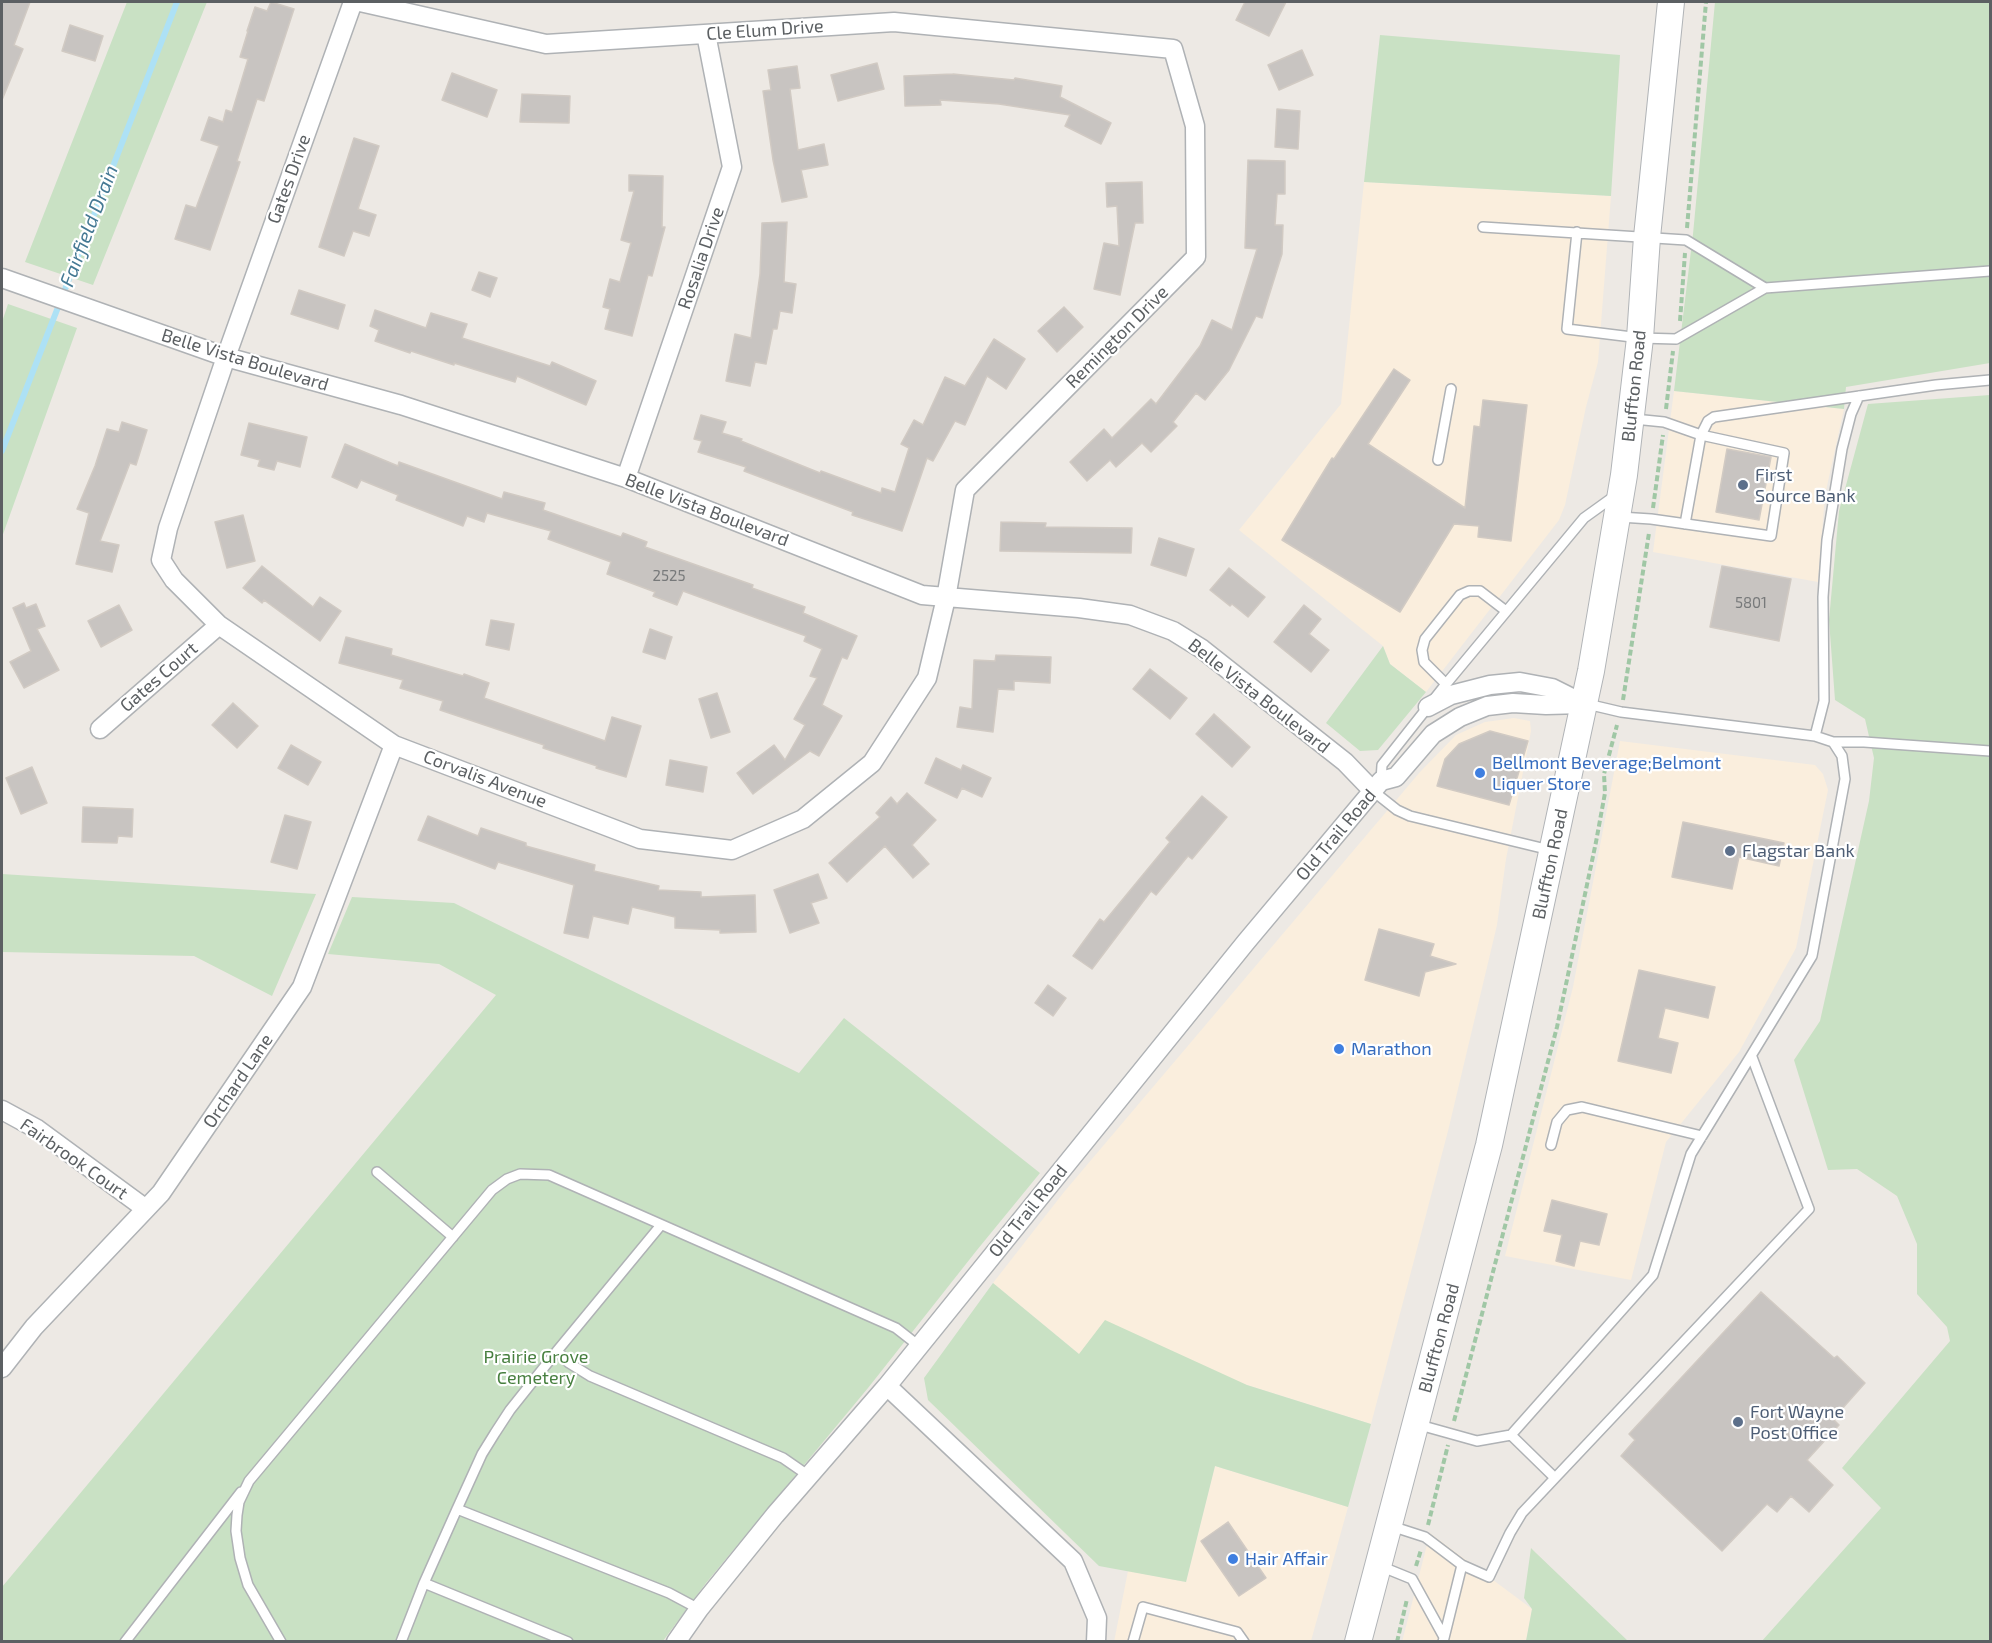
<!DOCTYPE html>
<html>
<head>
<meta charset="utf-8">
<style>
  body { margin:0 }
  #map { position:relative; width:1992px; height:1643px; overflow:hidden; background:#ede9e4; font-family:"Exo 2",sans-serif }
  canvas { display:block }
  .frame { position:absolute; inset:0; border:3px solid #5c6063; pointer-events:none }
</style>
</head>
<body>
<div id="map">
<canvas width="1992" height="1643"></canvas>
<div class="frame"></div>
</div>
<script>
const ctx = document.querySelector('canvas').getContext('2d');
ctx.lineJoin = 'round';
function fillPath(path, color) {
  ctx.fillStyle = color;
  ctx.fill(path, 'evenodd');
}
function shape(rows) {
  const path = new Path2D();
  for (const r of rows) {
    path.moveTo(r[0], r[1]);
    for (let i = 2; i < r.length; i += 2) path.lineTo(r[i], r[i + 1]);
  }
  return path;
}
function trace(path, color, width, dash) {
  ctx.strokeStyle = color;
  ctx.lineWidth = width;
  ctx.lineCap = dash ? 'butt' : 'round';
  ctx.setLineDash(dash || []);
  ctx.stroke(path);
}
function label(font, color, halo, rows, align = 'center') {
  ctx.font = font + ' "Exo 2",sans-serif';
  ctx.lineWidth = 4.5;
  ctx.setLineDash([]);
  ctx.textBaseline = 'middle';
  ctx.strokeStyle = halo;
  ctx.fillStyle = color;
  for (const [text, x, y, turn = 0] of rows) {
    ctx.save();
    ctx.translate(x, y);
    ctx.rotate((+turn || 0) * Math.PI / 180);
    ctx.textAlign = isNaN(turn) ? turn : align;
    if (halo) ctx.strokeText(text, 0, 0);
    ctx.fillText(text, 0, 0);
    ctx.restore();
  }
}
fillPath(shape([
  [1364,182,1611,196,1598,362,1586,407,1565,505,1559,520,1426,692,1390,664,1383,646,1239,530,1341,404],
  [1674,391,1844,409,1825,495,1818,582,1653,552],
  [1514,718,1530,721,1531,731,1506,859,1497,925,1448,1131,1371,1424,1247,1385,1079,1354,993,1283,1064,1192,1420,772,1456,735,1485,722],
  [1620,741,1815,765,1823,774,1828,790,1796,948,1739,1052,1666,1142,1631,1280,1505,1256,1573,987],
  [1215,1466,1348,1507,1311,1641,1114,1642,1128,1571,1186,1582],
  [1430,1533,1532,1609,1526,1641,1402,1642]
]), '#faeedd');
fillPath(shape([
  [127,2,207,2,93,285,25,262],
  [1715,2,1990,2,1990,363,1846,387,1844,409,1674,391,1693,234],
  [1380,35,1620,55,1611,196,1364,182],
  [8,304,77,328,2,537,2,322],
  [1990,395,1990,1641,1761,1642,1881,1508,1842,1468,1950,1341,1947,1327,1917,1294,1917,1244,1897,1196,1857,1169,1828,1170,1794,1060,1820,1021,1869,801,1874,758,1865,719,1835,700,1829,620,1839,511,1868,404],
  [1383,646,1390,664,1426,692,1378,750,1360,751,1326,723],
  [2,874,316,894,272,996,194,956,2,952],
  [352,897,454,903,799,1073,844,1018,1040,1173,977,1250,868,1388,706,1583,663,1641,2,1642,2,1587,496,995,439,964,328,954],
  [993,1283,1079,1354,1105,1320,1247,1385,1371,1424,1348,1507,1215,1466,1186,1582,1099,1566,928,1400,924,1378],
  [1531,1548,1536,1553,1628,1641,1526,1641,1532,1609,1524,1598]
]), '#c9e1c4');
trace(shape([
  [2,451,177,2]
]), '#ade1f5', 6);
const building = shape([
  [2,2,30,2,14,45,23,49,2,100,2,2],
  [271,2,294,9,264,101,257,99,237,161,240,162,210,250,175,239,186,205,196,208,219,146,201,140,209,117,223,122,226,110,232,112,248,59,240,57,248,31,247,31,255,7,267,11,271,2],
  [1245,2,1286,2,1269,36,1236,20,1245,2],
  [70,25,103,36,95,61,62,51,70,25],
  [1302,50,1313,75,1279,90,1268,65,1302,50],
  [877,63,884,89,838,101,831,75,877,63],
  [797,66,800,88,790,89,798,150,824,144,828,165,801,170,807,197,782,202,773,160,763,91,771,90,768,70,797,66],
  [452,73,497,90,487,117,442,100,452,73],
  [953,74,1014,80,1015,78,1062,86,1060,97,1111,123,1101,144,1065,126,1070,115,999,104,940,100,941,105,905,106,904,76,953,74],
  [522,94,570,96,569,123,520,122,522,94],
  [1277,109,1300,111,1298,149,1275,147,1277,109],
  [354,138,379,146,358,209,376,215,369,236,353,231,344,256,319,247,354,138],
  [1248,160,1285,161,1285,194,1277,194,1275,225,1283,225,1282,254,1262,318,1256,316,1229,370,1205,400,1196,393,1173,422,1177,426,1151,452,1142,443,1116,467,1110,460,1087,481,1070,462,1104,429,1112,438,1151,399,1156,404,1200,346,1212,320,1232,330,1257,249,1245,248,1248,160],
  [629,175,663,176,662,227,665,227,652,276,648,275,632,336,605,329,610,309,603,307,610,279,620,282,631,243,621,240,634,191,629,191,629,175],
  [1142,182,1143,223,1135,223,1120,295,1094,289,1104,243,1119,246,1117,206,1107,207,1106,183,1142,182],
  [787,222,784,282,796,284,792,313,780,311,777,329,773,329,766,364,755,362,750,386,726,381,735,334,751,338,760,274,762,223,787,222],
  [479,272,497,278,490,297,472,290,479,272],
  [299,290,345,305,338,329,291,314,299,290],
  [1064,307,1083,327,1057,352,1038,331,1064,307],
  [375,310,426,328,431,313,467,324,462,338,550,366,552,362,596,381,586,405,517,376,515,382,454,363,454,365,411,351,410,353,375,341,379,330,370,326,375,310],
  [994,339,1025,359,1006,389,987,376,965,425,955,421,933,461,927,458,902,531,852,515,853,512,744,471,746,467,698,452,702,441,694,439,701,415,726,422,722,433,742,439,741,441,820,473,821,471,881,493,882,488,895,492,909,448,901,444,914,420,923,425,945,377,965,386,994,339],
  [1394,369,1410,380,1368,444,1465,508,1474,426,1480,427,1483,400,1527,405,1511,541,1478,537,1479,526,1454,524,1400,612,1282,540,1332,458,1334,459,1394,369],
  [122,422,147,430,136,465,130,463,100,541,119,545,112,572,76,564,89,513,77,509,95,466,107,429,119,432,122,422],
  [249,423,307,437,300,467,277,461,274,470,258,466,260,460,241,455,249,423],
  [345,444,398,466,399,462,502,499,504,492,545,503,543,510,621,537,623,533,647,542,645,547,753,585,752,588,805,607,803,613,857,636,847,659,842,657,822,705,842,716,819,756,810,751,753,794,737,773,774,745,785,760,805,725,794,719,817,678,810,676,822,649,804,641,806,636,683,591,677,605,653,596,655,592,607,574,611,562,548,539,551,531,487,513,484,522,467,516,463,526,396,500,398,495,361,480,357,488,332,477,345,444],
  [1727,449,1771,457,1759,520,1716,512,1727,449],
  [243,515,255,561,227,568,215,522,243,515],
  [1001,522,1046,523,1045,527,1132,528,1131,553,1000,551,1001,522],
  [1159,538,1194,549,1186,576,1151,565,1159,538],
  [262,566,313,607,320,597,341,611,320,641,264,600,262,603,243,588,262,566],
  [1722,566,1791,579,1779,641,1710,627,1722,566],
  [1229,568,1265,597,1248,617,1232,604,1230,606,1210,590,1229,568],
  [24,603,26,608,36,604,45,626,37,629,59,670,24,688,10,662,31,651,13,608,24,603],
  [119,605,132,630,101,647,88,621,119,605],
  [1304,605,1321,619,1309,634,1329,650,1311,672,1274,642,1304,605],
  [491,620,514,624,509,650,486,645,491,620],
  [650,629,672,637,665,659,643,652,650,629],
  [346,637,392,649,391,655,463,676,464,674,489,683,484,698,605,741,612,717,641,726,626,777,596,768,597,766,543,748,544,745,440,710,443,701,400,688,403,680,339,663,346,637],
  [996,655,1051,657,1050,683,1014,681,1014,690,998,689,993,732,957,727,960,707,972,709,974,660,995,661,996,655],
  [1150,669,1187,698,1170,719,1133,689,1150,669],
  [717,693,730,732,711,738,699,699,717,693],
  [233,703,258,726,237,748,212,725,233,703],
  [1214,714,1250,747,1232,767,1196,734,1214,714],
  [1490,731,1528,741,1509,805,1437,786,1445,759,1459,744,1490,731],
  [291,745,321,762,308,785,278,768,291,745],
  [936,758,961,770,963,765,991,778,982,797,962,788,957,798,925,783,936,758],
  [670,760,707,767,703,792,666,785,670,760],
  [32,767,47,803,21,814,6,778,32,767],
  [907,793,936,820,912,845,929,864,913,878,885,846,847,882,829,863,880,817,876,813,891,797,897,804,907,793],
  [1202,796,1227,817,1192,859,1188,856,1156,895,1151,891,1092,969,1073,956,1100,919,1104,922,1170,842,1166,838,1202,796],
  [83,807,133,809,132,837,118,836,117,843,82,842,83,807],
  [285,815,311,822,297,869,271,862,285,815],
  [428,816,478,836,481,828,526,843,526,846,595,865,594,871,659,886,658,890,701,892,701,897,755,895,756,932,720,933,720,930,675,928,675,917,632,907,628,924,593,916,588,938,564,933,574,885,498,862,495,869,418,840,428,816],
  [1683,822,1784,843,1779,866,1739,857,1732,889,1672,877,1683,822],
  [818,874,827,898,811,903,819,923,790,933,774,890,818,874],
  [1379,929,1434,944,1430,956,1456,964,1425,972,1419,996,1365,980,1379,929],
  [1639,970,1715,987,1708,1018,1665,1008,1658,1038,1678,1043,1671,1073,1618,1061,1639,970],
  [1048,985,1066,998,1053,1016,1035,1003,1048,985],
  [1552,1200,1607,1214,1599,1245,1580,1241,1574,1266,1556,1261,1562,1235,1544,1231,1552,1200],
  [1761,1292,1834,1358,1837,1356,1865,1383,1833,1419,1839,1425,1807,1460,1833,1485,1809,1512,1791,1496,1777,1512,1767,1504,1722,1551,1621,1456,1635,1440,1629,1434,1761,1292],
  [1228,1522,1266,1578,1239,1596,1201,1541,1228,1522]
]);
fillPath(building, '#c8c4c1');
trace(building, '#d1cac3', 1.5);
const service = shape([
  [1483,227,1686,240,1765,288,1990,271],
  [1577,232,1567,329,1640,338,1676,339,1765,288],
  [1438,460,1451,389],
  [1620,517,1651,519,1771,536,1784,453,1701,435,1664,422,1634,419],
  [1685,524,1701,435,1708,421,1714,417,1936,385,1990,380],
  [1446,684,1424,662,1422,650,1425,639,1460,595,1469,591,1480,591,1506,611],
  [1815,736,1824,701,1823,597,1827,540,1842,449,1851,414,1859,396],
  [1833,742,1864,742,1990,751],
  [1381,781,1382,765,1446,684,1584,518,1616,495],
  [1373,791,1397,810,1410,816,1550,850],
  [1551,1145,1557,1122,1567,1110,1582,1107,1702,1136],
  [377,1172,453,1237],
  [557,1351,569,1363,590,1376,783,1458,809,1476],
  [1416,1424,1477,1441,1511,1435,1555,1478,1522,1513,1510,1533,1489,1577,1462,1565,1443,1642],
  [1511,1435,1653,1275,1691,1154,1812,956,1845,779,1842,756,1833,742,1815,736,1621,712,1587,704],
  [1555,1478,1809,1209,1752,1057],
  [457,1509,669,1593,699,1609],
  [1391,1526,1425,1537,1462,1565],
  [1380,1566,1412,1579,1444,1637],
  [424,1583,568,1642],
  [125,1642,241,1492],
  [281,1642,248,1585,240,1558,236,1531,237,1515,239,1502,249,1481,492,1190,507,1179,520,1174,549,1175,896,1328,919,1346],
  [401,1642,424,1583,457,1509,482,1454,495,1433,510,1410,557,1351,661,1225],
  [1133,1642,1143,1607,1237,1632,1244,1642]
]);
const minor = shape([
  [353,2,226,357,168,528,161,560,174,580,219,625,394,745,640,839,732,850,803,819,872,763,927,678,946,598,965,490,1196,257,1195,126,1173,49,894,22,546,44,360,2],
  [2,278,226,357,401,405,626,478,922,595,1079,608,1130,615,1173,631,1202,649,1345,762,1373,791],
  [626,478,732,167,706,34],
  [1428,707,1451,695,1490,685,1520,682,1552,688,1582,703],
  [100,729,219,625],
  [2,1110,37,1129,146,1209],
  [2,1368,34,1327,161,1193,302,987,394,745],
  [887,1386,1073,1561,1097,1618,1096,1642],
  [676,1642,699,1609,775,1515,887,1386,1246,942,1381,781,1396,777,1433,734,1460,717,1487,706,1513,703,1546,705,1584,704]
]);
const secondary = shape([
  [1358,1642,1489,1145,1591,671,1624,475,1640,338,1647,237,1671,2]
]);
trace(service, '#afb2b5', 12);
trace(minor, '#afb2b5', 21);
trace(secondary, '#b1b4b7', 28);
trace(shape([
  [1687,228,1706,2],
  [1680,321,1685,253],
  [1666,409,1673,351],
  [1653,508,1663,435],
  [1623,700,1649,533],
  [1454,1421,1557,1027,1596,842,1605,793,1604,774,1617,725],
  [1428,1525,1448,1445],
  [1416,1566,1421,1550],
  [1397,1642,1407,1599]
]), '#a0c7a5', 4, [6, 3]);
trace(service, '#fff', 9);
trace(minor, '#fff', 18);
trace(secondary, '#fff', 26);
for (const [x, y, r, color] of [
  [1743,485,6,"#5c6f8a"],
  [1480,773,6,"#3f7fe0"],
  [1730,851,6,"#5c6f8a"],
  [1339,1049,6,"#3f7fe0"],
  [1738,1422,6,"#5c6f8a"],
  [1233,1559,6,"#3f7fe0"]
]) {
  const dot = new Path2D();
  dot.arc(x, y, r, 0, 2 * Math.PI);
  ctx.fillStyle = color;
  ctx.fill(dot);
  trace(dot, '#fff', 2);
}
label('15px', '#77797a', null, [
  ["2525",669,576],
  ["5801",1751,603]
]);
label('18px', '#5c6063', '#fff', [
  ["Cle Elum Drive",765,30,-4],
  ["Gates Drive",289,179,-70],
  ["Rosalia Drive",701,258,-71],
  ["Remington Drive",1117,337,-45],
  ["Belle Vista Boulevard",245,360,17],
  ["Bluffton Road",1634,386,-84],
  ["Belle Vista Boulevard",707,510,21],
  ["Gates Court",159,677,-41],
  ["Belle Vista Boulevard",1259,696,38],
  ["Corvalis Avenue",485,779,21],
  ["Old Trail Road",1336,835,-50],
  ["Bluffton Road",1550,864,-78],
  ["Orchard Lane",238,1081,-56],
  ["Fairbrook Court",74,1159,35],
  ["Old Trail Road",1028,1211,-51],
  ["Bluffton Road",1439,1338,-75]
]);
label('18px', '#4e5e75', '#fff', [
  ["First",1755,475],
  ["Source Bank",1755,496],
  ["Flagstar Bank",1742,851],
  ["Fort Wayne",1750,1412],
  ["Post Office",1750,1433]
], 'left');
label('18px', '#366cbe', '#fff', [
  ["Bellmont Beverage;Belmont",1492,763],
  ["Liquer Store",1492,784],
  ["Marathon",1351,1049],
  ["Hair Affair",1245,1559]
], 'left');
label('18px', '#477f3f', '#fff', [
  ["Prairie Grove",536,1357],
  ["Cemetery",536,1378]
]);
label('italic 20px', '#457994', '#fff', [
  ["Fairfield Drain",89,226,-69]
]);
</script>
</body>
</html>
